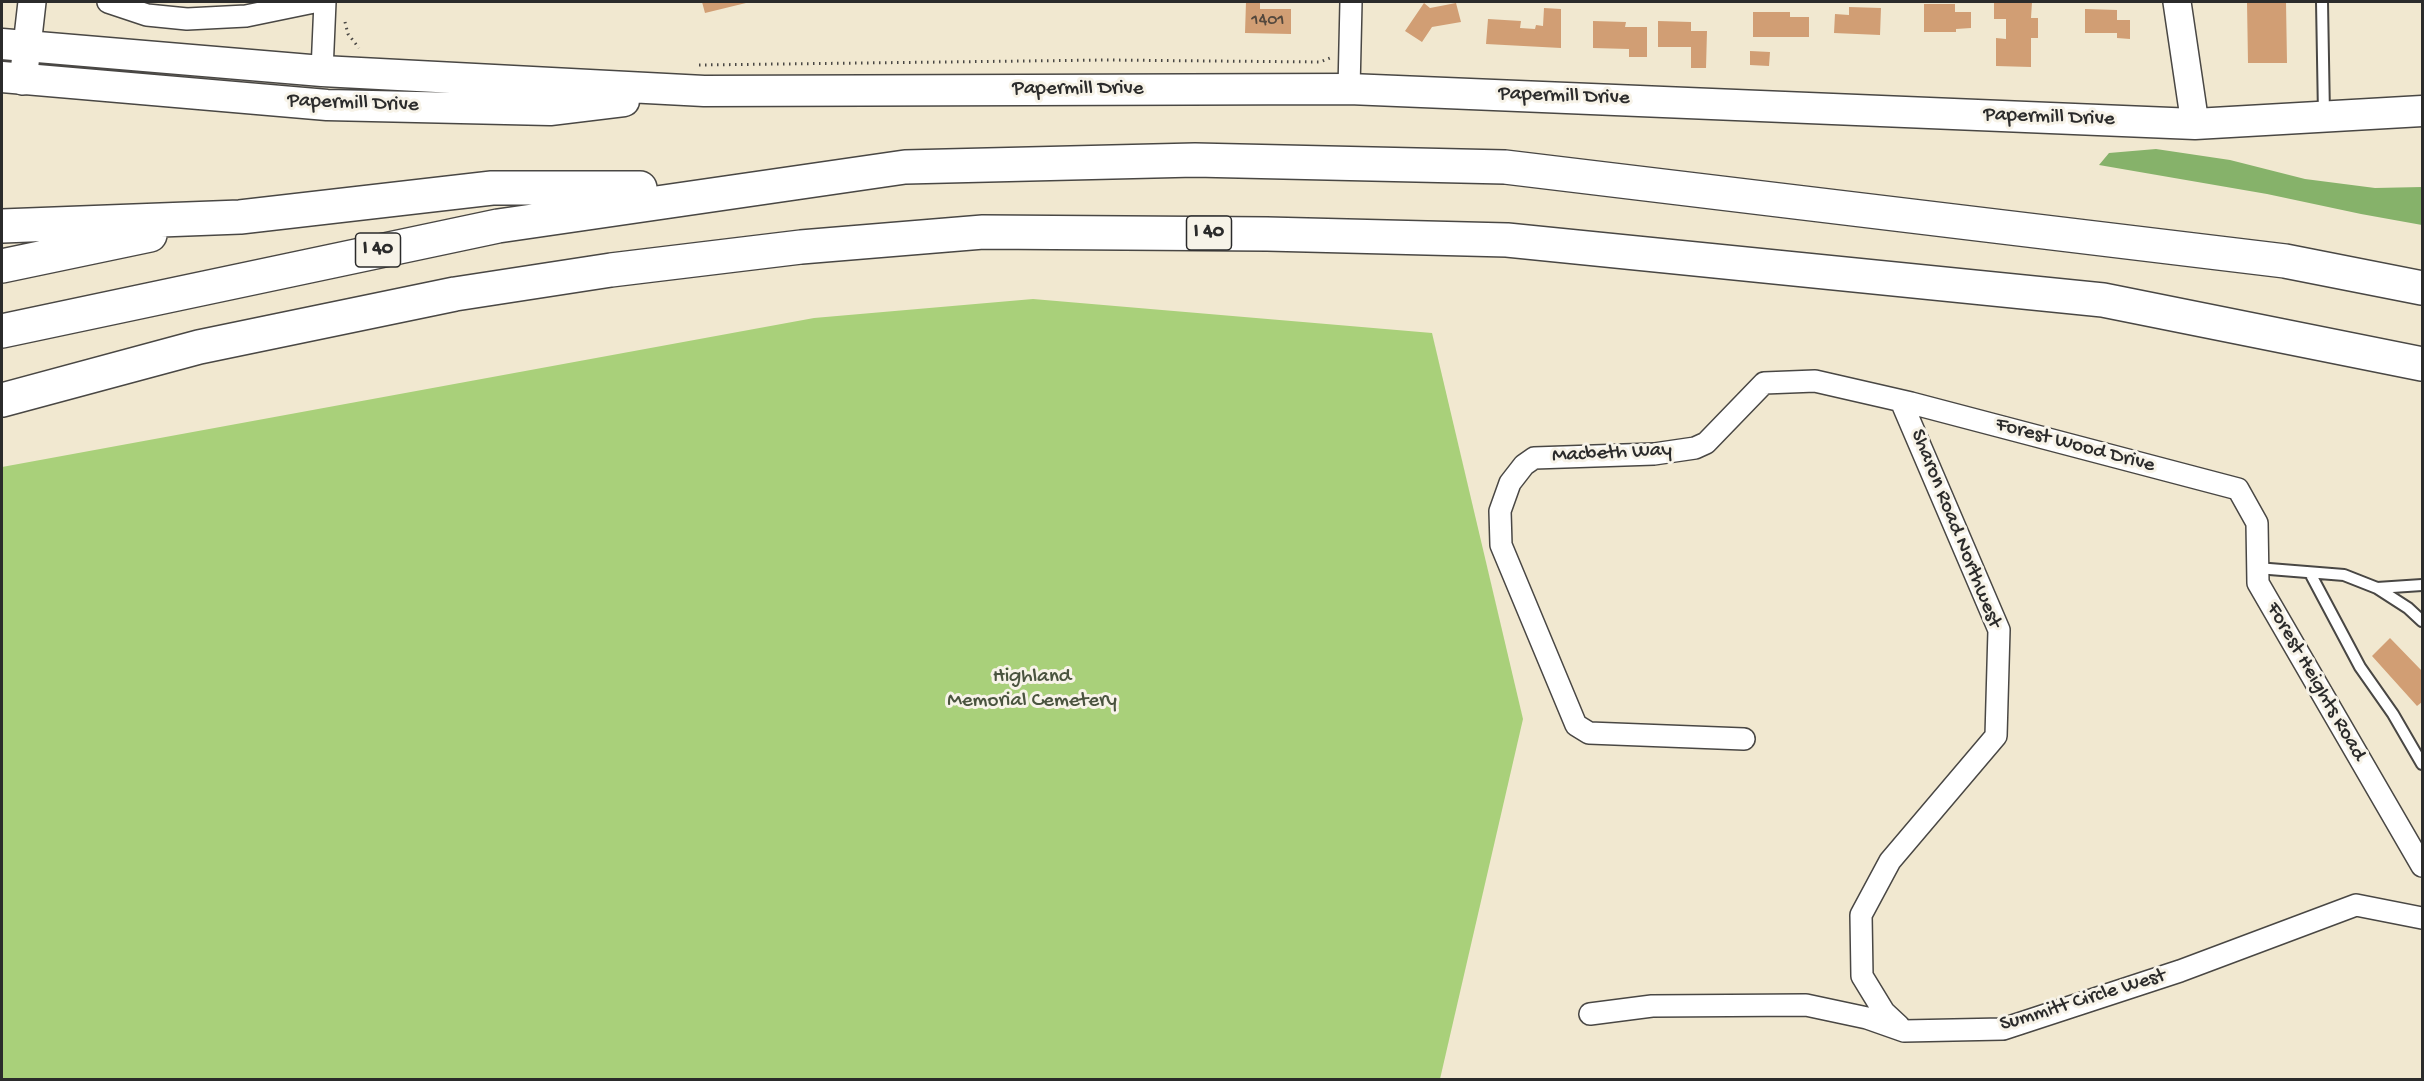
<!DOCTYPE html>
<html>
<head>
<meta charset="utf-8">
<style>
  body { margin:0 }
  #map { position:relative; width:2424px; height:1081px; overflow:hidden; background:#f1e8d0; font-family:"Gochi Hand",sans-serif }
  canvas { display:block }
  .frame { position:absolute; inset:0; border:3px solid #2b2b2b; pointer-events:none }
</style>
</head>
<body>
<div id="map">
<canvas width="2424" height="1081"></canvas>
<div class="frame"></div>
</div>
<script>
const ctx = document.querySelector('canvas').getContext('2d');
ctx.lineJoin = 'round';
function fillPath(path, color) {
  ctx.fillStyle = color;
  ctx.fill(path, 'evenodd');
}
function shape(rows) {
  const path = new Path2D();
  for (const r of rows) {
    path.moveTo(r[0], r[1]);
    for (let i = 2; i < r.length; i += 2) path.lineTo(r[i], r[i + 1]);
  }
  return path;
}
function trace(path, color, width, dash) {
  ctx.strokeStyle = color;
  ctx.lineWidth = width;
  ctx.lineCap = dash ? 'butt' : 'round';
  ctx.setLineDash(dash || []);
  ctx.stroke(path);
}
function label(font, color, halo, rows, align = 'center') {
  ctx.font = font + ' "Gochi Hand",sans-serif';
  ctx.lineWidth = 6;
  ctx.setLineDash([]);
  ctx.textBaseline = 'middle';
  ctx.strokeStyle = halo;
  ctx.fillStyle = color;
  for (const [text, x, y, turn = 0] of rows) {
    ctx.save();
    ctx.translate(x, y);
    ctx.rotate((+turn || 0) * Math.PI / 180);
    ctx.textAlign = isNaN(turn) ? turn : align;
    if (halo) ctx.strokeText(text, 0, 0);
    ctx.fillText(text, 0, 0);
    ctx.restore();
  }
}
fillPath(shape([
  [1033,299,1432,333,1523,719,1440,1079,2,1079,2,467,814,318]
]), '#a9d07a');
fillPath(shape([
  [2156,149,2230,160,2305,179,2375,188,2422,187,2422,225,2361,214,2267,194,2099,165,2109,153]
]), '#86b26a');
fillPath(shape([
  [702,2,746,2,746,3,705,13],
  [1246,2,1260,2,1260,9,1291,9,1291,34,1245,33],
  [1994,2,2032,2,2031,18,2038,18,2038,38,2031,38,2031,67,1996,66,1996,38,2006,39,2006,19,1994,19],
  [2247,2,2286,2,2287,63,2248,63],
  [1424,3,1430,8,1456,3,1461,22,1432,27,1422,42,1405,31],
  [1924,4,1955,4,1955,12,1971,12,1971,28,1956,29,1956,32,1924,32],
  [1849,7,1881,8,1880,35,1834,33,1835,14,1849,15],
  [1544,8,1561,9,1561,48,1486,44,1488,19,1521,21,1520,28,1535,29,1536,25,1543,26],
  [2085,9,2117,10,2117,20,2130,20,2130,39,2117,38,2117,33,2085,33],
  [1753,12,1790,12,1790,17,1809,17,1809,37,1753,37],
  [1593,21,1626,22,1625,27,1647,27,1647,57,1629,57,1629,49,1593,48],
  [1658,21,1691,22,1691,31,1707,31,1706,68,1691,68,1691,47,1658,47],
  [1750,51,1770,52,1769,66,1750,65],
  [2390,638,2422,671,2422,702,2417,706,2372,656]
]), '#d19e74');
const service = shape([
  [2322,2,2324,115],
  [2257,568,2344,575,2377,588,2408,608,2422,621],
  [2310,573,2360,667,2393,714,2422,764],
  [2377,588,2422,585]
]);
const minor = shape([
  [108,2,147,15,187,19,246,16,314,2],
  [322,71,325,2],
  [1349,89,1351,2],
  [1744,739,1589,733,1576,725,1501,545,1500,511,1510,483,1524,465,1534,458,1654,454,1695,448,1706,443,1764,383,1815,381,1911,403,2238,489,2257,523,2258,583,2422,866],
  [1590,1014,1652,1006,1806,1005,1867,1018,1904,1031,2003,1029,2180,971,2356,905,2422,918],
  [1899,1026,1884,1012,1862,976,1861,915,1890,861,1996,736,1999,630,1901,401]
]);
const tertiary = shape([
  [2177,2,2195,124],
  [23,81,32,2]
]);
const secondary = shape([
  [2,44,322,71,704,91,1349,89,2195,124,2422,111],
  [2,77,327,105,550,110,624,101]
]);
const motorway = shape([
  [2,226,240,217,492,188,640,188],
  [2,266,150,235],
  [2,331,498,226,905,167,1195,160,1505,167,2285,261,2422,288],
  [2,400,199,347,455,294,611,270,801,247,983,232,1267,234,1507,240,2103,300,2422,364]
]);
trace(service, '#494744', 14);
trace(minor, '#494744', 24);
trace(tertiary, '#494744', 30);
trace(secondary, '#494744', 33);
trace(motorway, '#494744', 36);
trace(shape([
  [345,22,348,34,359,48],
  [699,65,1106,60,1320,62,1330,58]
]), '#494744', 3, [1.5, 4.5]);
trace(service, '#fff', 10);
trace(minor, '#fff', 21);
trace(tertiary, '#fff', 27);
trace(secondary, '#fff', 30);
trace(motorway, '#fff', 33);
label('18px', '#54483d', null, [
  ["1401",1268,21]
]);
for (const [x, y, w] of [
  [1209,233,45],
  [378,250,45]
]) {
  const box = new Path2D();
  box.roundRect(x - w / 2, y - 17, w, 34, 4.5);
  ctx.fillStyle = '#f7f3e8';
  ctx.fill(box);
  trace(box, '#2b2b2b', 1.5);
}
label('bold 20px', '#2b2b2b', null, [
  ["I 40",1209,233],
  ["I 40",378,250]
]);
label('21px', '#2b2b2b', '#f7f3e8', [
  ["Papermill Drive",1078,90],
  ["Papermill Drive",1564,97,2],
  ["Papermill Drive",353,104,2],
  ["Papermill Drive",2049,118,2],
  ["Forest Wood Drive",2075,446,15],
  ["Macbeth Way",1612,454,-3],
  ["Sharon Road Northwest",1955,529,68],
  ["Forest Heights Road",2315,682,60],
  ["Summitt Circle West",2083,1001,-17]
]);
label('21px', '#4a543f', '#f7f3e8', [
  ["Highland",1032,678],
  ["Memorial Cemetery",1032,702]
]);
</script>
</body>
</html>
